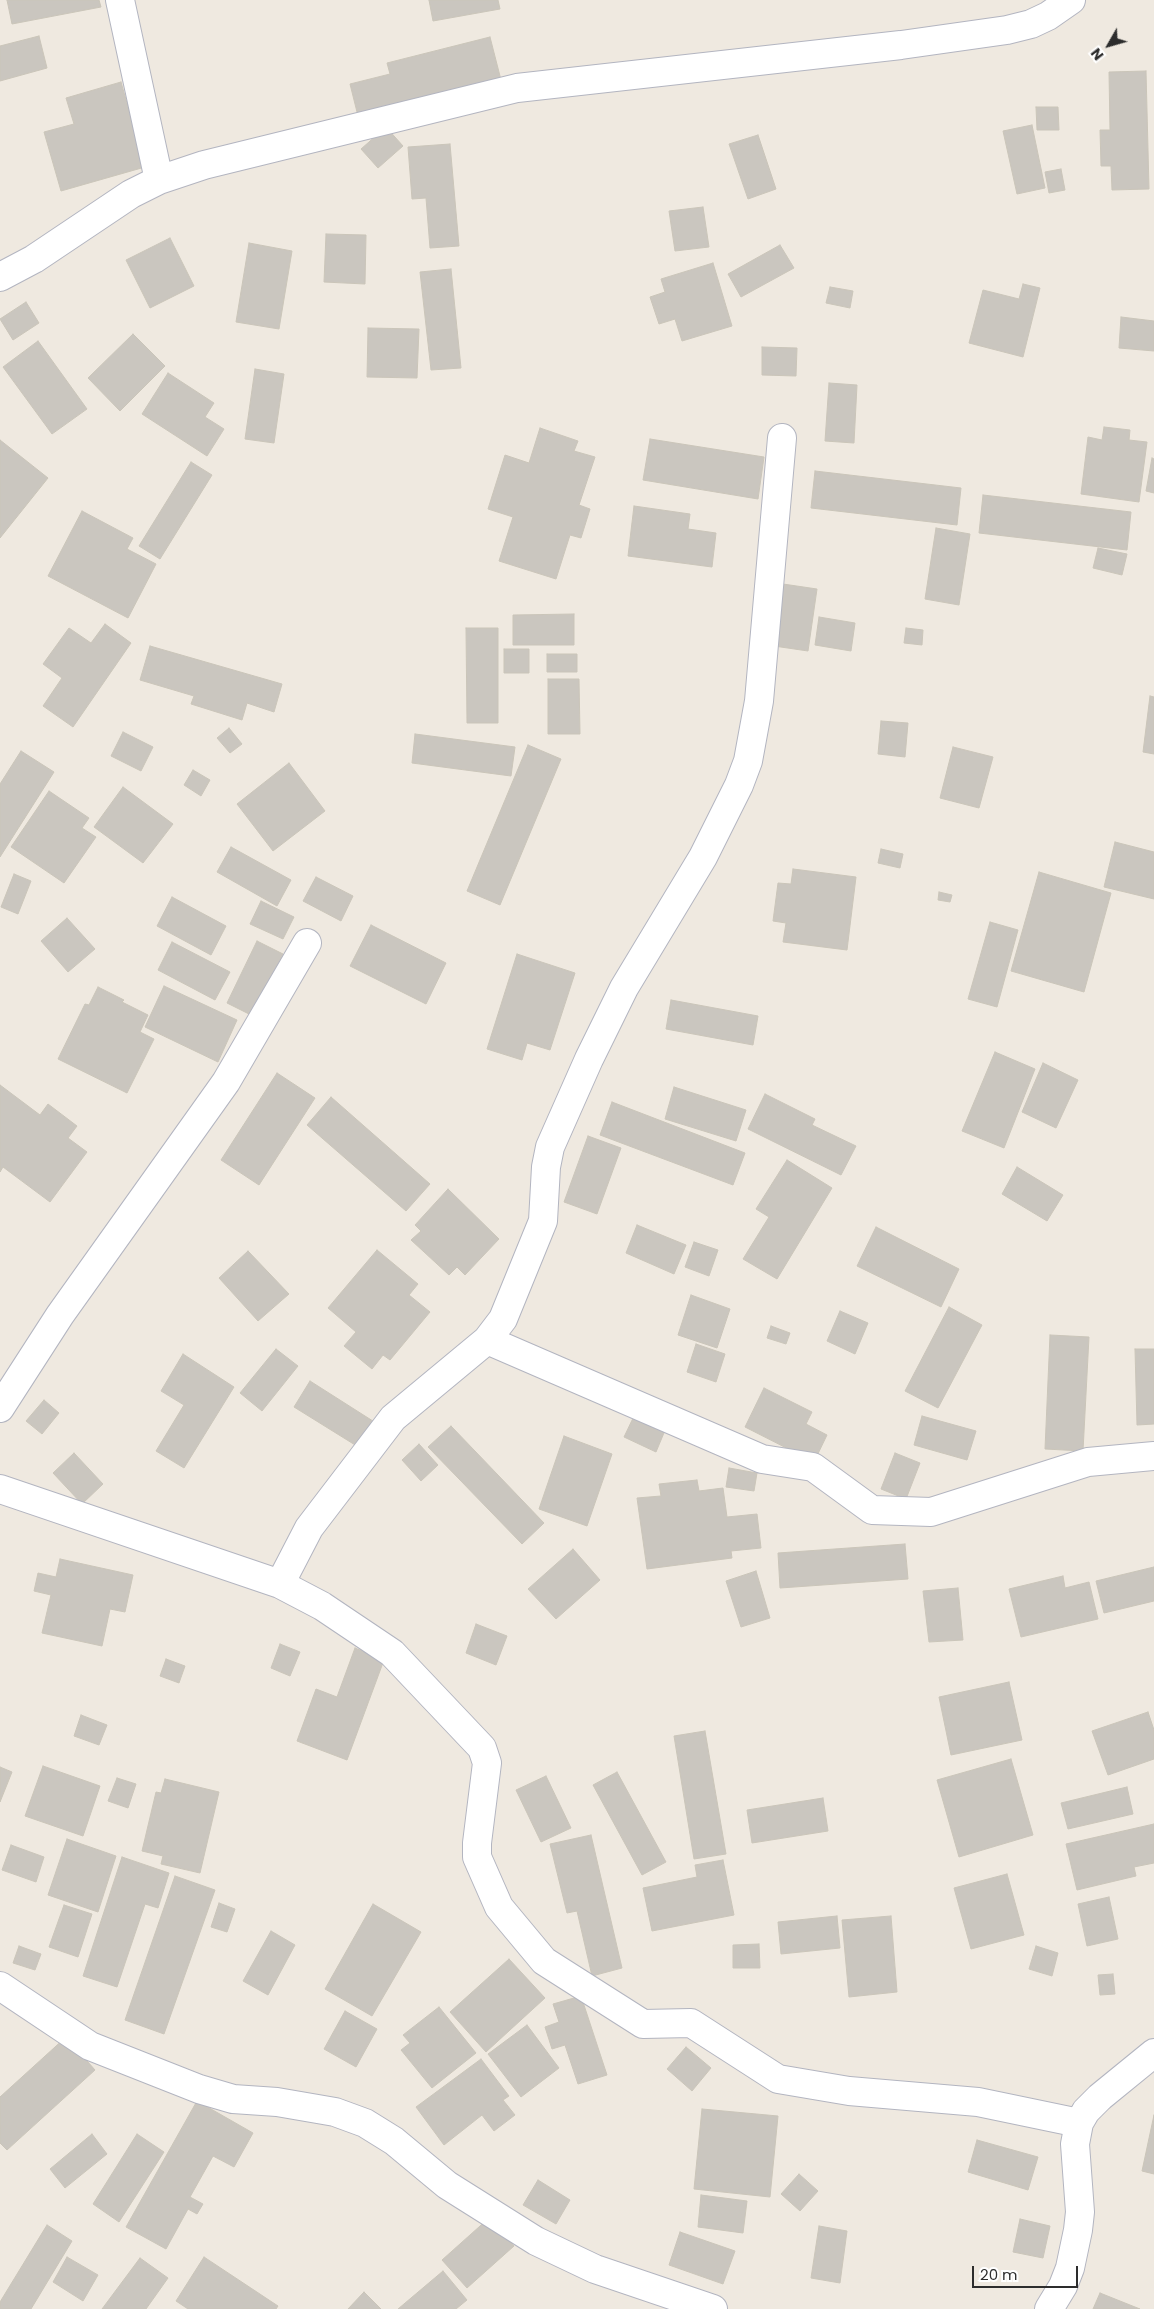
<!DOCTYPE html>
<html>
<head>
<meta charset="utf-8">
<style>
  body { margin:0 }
  #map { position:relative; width:1154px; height:2309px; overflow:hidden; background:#efe9e0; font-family:Poppins,sans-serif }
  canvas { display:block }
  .north { position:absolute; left:1084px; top:20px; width:50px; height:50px; -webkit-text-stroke:4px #fff; paint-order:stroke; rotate:232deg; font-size:14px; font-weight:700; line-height:20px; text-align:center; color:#2d2d2d }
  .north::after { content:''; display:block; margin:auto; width:18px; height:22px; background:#2d2d2d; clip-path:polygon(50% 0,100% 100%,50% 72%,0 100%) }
  .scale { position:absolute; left:972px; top:2266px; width:106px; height:22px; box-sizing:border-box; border:2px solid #2d2d2d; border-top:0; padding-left:6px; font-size:15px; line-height:18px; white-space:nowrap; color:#2d2d2d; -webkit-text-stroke:4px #fff; paint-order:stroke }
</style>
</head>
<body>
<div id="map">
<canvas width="1154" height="2309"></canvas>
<div class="north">N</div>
<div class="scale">20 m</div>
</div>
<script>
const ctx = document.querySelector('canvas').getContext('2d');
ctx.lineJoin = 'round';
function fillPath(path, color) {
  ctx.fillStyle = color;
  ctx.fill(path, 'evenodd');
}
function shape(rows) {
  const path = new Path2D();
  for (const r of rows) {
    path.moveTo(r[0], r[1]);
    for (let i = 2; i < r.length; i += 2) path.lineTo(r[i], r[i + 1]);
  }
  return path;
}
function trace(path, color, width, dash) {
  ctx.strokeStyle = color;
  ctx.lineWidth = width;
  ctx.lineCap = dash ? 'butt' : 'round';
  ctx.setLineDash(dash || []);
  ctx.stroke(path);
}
const building = shape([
  [7,0,99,0,101,7,12,24,7,0],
  [429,0,498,0,500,9,433,21,429,0],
  [39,36,47,68,0,81,0,46,39,36],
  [490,37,501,80,358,116,350,84,390,74,387,63,490,37],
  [1146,71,1149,189,1112,190,1111,166,1101,166,1100,130,1110,130,1109,72,1146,71],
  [121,82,145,167,61,191,44,132,74,124,66,98,121,82],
  [1036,107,1058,107,1059,130,1037,130,1036,107],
  [1032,125,1045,188,1017,194,1003,131,1032,125],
  [386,127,403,146,378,168,361,149,386,127],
  [758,135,776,189,748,199,729,144,758,135],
  [450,144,459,246,430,248,426,198,412,199,408,147,450,144],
  [1061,169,1065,190,1049,193,1045,172,1061,169],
  [703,207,709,247,675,251,669,211,703,207],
  [326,234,366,235,365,284,324,282,326,234],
  [170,238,194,286,150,308,126,260,170,238],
  [249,243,292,251,279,329,236,322,249,243],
  [780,245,794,268,741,297,728,274,780,245],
  [713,263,732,326,682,341,675,319,659,324,650,297,665,292,661,279,713,263],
  [451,269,461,368,431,370,420,272,451,269],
  [1023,284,1040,288,1023,357,969,343,983,290,1019,299,1023,284],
  [830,287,853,291,850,308,826,303,830,287],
  [26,302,39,323,13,340,0,319,26,302],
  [1121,317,1154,321,1154,351,1119,348,1121,317],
  [368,328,419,329,417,378,367,377,368,328],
  [133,334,165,366,120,411,88,378,133,334],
  [38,341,87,409,52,434,3,367,38,341],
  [762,347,797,348,796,376,762,375,762,347],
  [255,369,284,374,274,443,245,439,255,369],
  [168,373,214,403,205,417,224,429,207,456,142,414,168,373],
  [829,383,857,385,854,443,825,441,829,383],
  [1104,427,1130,430,1129,440,1147,442,1139,502,1081,494,1088,437,1102,440,1104,427],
  [540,428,578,441,574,451,595,457,579,505,590,509,581,538,570,535,556,579,499,561,513,517,488,509,505,455,529,463,540,428],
  [650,439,764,457,758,499,643,480,650,439],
  [0,440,48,478,0,538,0,440],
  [1152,458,1154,459,1154,493,1146,491,1152,458],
  [191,462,212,475,160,559,139,546,191,462],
  [815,471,961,488,957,525,811,508,815,471],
  [983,495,1131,512,1127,550,979,533,983,495],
  [634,506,690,514,688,529,716,533,712,567,628,556,634,506],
  [82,511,133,538,127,549,156,564,128,618,48,576,82,511],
  [936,528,970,534,959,605,925,599,936,528],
  [1098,548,1127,554,1122,575,1093,568,1098,548],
  [783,584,817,589,808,651,774,646,783,584],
  [574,614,574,645,513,645,513,615,574,614],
  [819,617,855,623,851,651,815,645,819,617],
  [105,624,131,643,73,727,43,706,62,678,43,664,69,628,91,643,105,624],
  [466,628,498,628,498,723,467,723,466,628],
  [906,628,923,630,922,645,904,643,906,628],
  [150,646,282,684,274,712,247,703,242,720,191,704,194,696,140,680,150,646],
  [504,649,529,649,529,673,504,673,504,649],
  [547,654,577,654,577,672,547,672,547,654],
  [548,679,579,679,580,734,548,734,548,679],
  [1150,696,1154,697,1154,754,1143,752,1150,696],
  [881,721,908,723,905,757,878,754,881,721],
  [229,728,242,744,230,753,217,738,229,728],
  [123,732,153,747,141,771,111,756,123,732],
  [415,734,515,747,511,776,412,763,415,734],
  [528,745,561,759,500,905,467,891,528,745],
  [953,747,993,757,979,808,940,798,953,747],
  [21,751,54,772,0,857,0,784,21,751],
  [289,763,325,811,273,851,237,804,289,763],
  [193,770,210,780,201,796,184,785,193,770],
  [123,787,173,824,143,863,94,827,123,787],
  [49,791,89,818,82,828,96,837,64,883,11,847,49,791],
  [1115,842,1154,852,1154,899,1104,887,1115,842],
  [231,847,291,880,277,906,217,872,231,847],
  [881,849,903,854,900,868,878,863,881,849],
  [793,869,856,877,847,950,783,942,786,923,773,921,778,883,791,884,793,869],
  [1039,872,1111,893,1084,992,1011,971,1039,872],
  [14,874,31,881,18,914,1,907,14,874],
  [316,877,353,896,341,921,303,901,316,877],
  [939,892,952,895,950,902,938,900,939,892],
  [172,897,226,926,211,955,157,926,172,897],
  [261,901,294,917,283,939,250,924,261,901],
  [67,918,95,949,68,972,41,941,67,918],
  [990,922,1018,930,997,1007,968,999,990,922],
  [371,925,446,963,426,1004,350,966,371,925],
  [257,941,283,954,253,1016,227,1003,257,941],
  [172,942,230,972,215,1000,158,970,172,942],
  [517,954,575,973,550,1050,527,1043,522,1060,487,1049,517,954],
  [164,986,237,1020,218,1062,145,1027,164,986],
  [98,987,124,1000,122,1002,148,1015,140,1032,154,1039,127,1093,58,1059,85,1004,89,1005,98,987],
  [671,1000,758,1016,753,1045,666,1029,671,1000],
  [995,1052,1035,1069,1004,1148,962,1131,995,1052],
  [1043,1063,1078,1080,1056,1128,1022,1112,1043,1063],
  [277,1073,315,1098,259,1185,221,1160,277,1073],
  [0,1085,40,1115,48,1104,77,1126,68,1138,87,1152,50,1202,3,1167,0,1172,0,1085],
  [674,1087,746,1110,736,1141,665,1119,674,1087],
  [765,1094,815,1119,812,1125,856,1146,841,1175,748,1129,765,1094],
  [331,1097,430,1184,406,1211,307,1125,331,1097],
  [612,1102,745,1153,733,1185,600,1135,612,1102],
  [588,1136,621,1148,597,1214,564,1202,588,1136],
  [787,1160,832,1188,777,1279,743,1259,769,1217,756,1209,787,1160],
  [1017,1167,1063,1195,1047,1221,1002,1194,1017,1167],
  [448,1189,499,1239,465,1275,457,1267,449,1275,411,1240,421,1231,415,1225,448,1189],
  [637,1225,686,1245,674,1274,626,1253,637,1225],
  [876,1227,959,1269,941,1307,857,1266,876,1227],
  [694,1242,718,1250,709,1276,685,1267,694,1242],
  [377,1250,418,1284,409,1295,430,1312,390,1360,383,1355,372,1369,344,1346,356,1332,328,1308,377,1250],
  [248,1251,289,1294,258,1321,219,1278,248,1251],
  [691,1295,730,1309,717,1348,678,1335,691,1295],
  [949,1307,982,1325,938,1408,905,1391,949,1307],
  [840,1311,868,1323,855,1354,827,1341,840,1311],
  [771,1326,790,1333,786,1344,767,1338,771,1326],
  [1050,1335,1089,1337,1083,1451,1045,1449,1050,1335],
  [696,1344,725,1354,716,1382,687,1372,696,1344],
  [276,1349,298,1366,262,1411,240,1393,276,1349],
  [1135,1349,1154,1349,1154,1424,1137,1425,1135,1349],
  [183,1354,234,1387,184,1468,156,1451,184,1405,161,1391,183,1354],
  [310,1381,376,1423,360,1448,294,1407,310,1381],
  [764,1388,812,1412,806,1424,827,1435,814,1462,745,1427,764,1388],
  [44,1400,59,1413,42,1434,26,1421,44,1400],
  [635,1414,666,1428,656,1452,624,1437,635,1414],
  [922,1416,976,1431,967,1460,914,1445,922,1416],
  [451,1426,544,1523,522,1544,428,1447,451,1426],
  [564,1436,612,1454,587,1526,539,1509,564,1436],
  [419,1444,438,1465,421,1481,402,1460,419,1444],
  [74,1453,103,1484,82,1504,53,1473,74,1453],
  [895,1453,920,1463,906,1499,881,1489,895,1453],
  [729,1468,757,1473,754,1491,726,1487,729,1468],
  [697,1480,699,1491,723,1488,727,1517,757,1514,761,1548,731,1551,732,1558,647,1569,637,1498,661,1496,659,1484,697,1480],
  [905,1544,908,1579,780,1588,778,1553,905,1544],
  [573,1549,600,1580,556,1619,528,1589,573,1549],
  [60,1559,133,1575,125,1612,110,1609,102,1646,42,1633,51,1595,34,1591,38,1573,56,1577,60,1559],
  [1154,1567,1154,1601,1104,1613,1096,1581,1154,1567],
  [756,1571,770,1618,741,1627,726,1581,756,1571],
  [1063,1576,1065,1588,1089,1582,1098,1619,1021,1637,1009,1589,1063,1576],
  [958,1588,963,1640,929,1642,923,1591,958,1588],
  [476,1624,507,1636,496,1665,466,1653,476,1624],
  [280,1644,300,1652,290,1676,271,1668,280,1644],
  [355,1648,384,1660,347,1760,297,1741,316,1689,337,1697,355,1648],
  [166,1659,185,1666,179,1683,160,1676,166,1659],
  [1009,1682,1022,1740,951,1755,939,1697,1009,1682],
  [1148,1712,1154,1730,1154,1759,1108,1775,1092,1731,1148,1712],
  [81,1715,107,1725,99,1745,74,1736,81,1715],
  [705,1731,726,1854,694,1859,674,1736,705,1731],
  [1011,1759,1033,1835,959,1857,937,1780,1011,1759],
  [43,1766,100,1786,83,1836,25,1816,43,1766],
  [0,1767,12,1772,0,1802,0,1767],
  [617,1772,666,1862,642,1875,593,1785,617,1772],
  [546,1776,571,1828,541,1842,516,1790,546,1776],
  [117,1778,136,1784,128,1808,108,1801,117,1778],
  [165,1779,219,1792,200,1873,161,1864,163,1856,142,1851,156,1792,161,1793,165,1779],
  [1127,1787,1133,1814,1068,1829,1061,1803,1127,1787],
  [823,1798,828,1831,752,1843,747,1810,823,1798],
  [1154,1824,1154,1863,1134,1867,1136,1876,1077,1890,1066,1844,1154,1824],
  [591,1835,622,1968,592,1976,577,1911,567,1913,550,1844,591,1835],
  [67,1839,116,1856,98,1912,48,1895,67,1839],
  [11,1845,44,1857,36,1882,2,1870,11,1845],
  [122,1857,169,1873,158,1908,145,1904,117,1987,83,1976,122,1857],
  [723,1860,734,1915,652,1931,643,1888,697,1877,695,1865,723,1860],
  [1007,1874,1024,1935,971,1949,954,1888,1007,1874],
  [175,1876,215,1890,164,2034,125,2020,175,1876],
  [1109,1897,1118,1939,1087,1946,1078,1904,1109,1897],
  [219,1903,235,1909,227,1932,211,1927,219,1903],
  [373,1904,421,1932,372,2016,325,1989,373,1904],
  [64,1905,92,1914,78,1957,49,1947,64,1905],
  [837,1916,840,1948,781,1954,778,1922,837,1916],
  [891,1916,897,1992,849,1997,842,1920,891,1916],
  [271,1931,295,1945,268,1995,243,1981,271,1931],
  [759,1944,760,1968,733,1968,733,1945,759,1944],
  [19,1946,41,1954,35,1970,13,1963,19,1946],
  [1036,1946,1058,1953,1052,1976,1029,1969,1036,1946],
  [509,1959,545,1998,486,2052,450,2012,509,1959],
  [1113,1974,1115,1994,1100,1995,1098,1975,1113,1974],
  [581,1996,607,2075,578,2084,565,2045,552,2049,545,2027,559,2022,553,2004,581,1996],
  [439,2007,476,2053,432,2088,401,2050,410,2043,403,2035,439,2007],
  [345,2011,377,2029,356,2067,324,2049,345,2011],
  [527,2025,559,2068,521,2097,488,2054,527,2025],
  [66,2037,95,2070,7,2150,0,2143,0,2097,66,2037],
  [686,2047,711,2068,692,2091,667,2069,686,2047],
  [481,2059,509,2096,503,2100,515,2115,494,2131,482,2115,444,2145,416,2107,481,2059],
  [197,2101,253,2133,234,2167,213,2156,190,2197,203,2204,197,2214,188,2209,166,2249,126,2227,197,2101],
  [702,2109,778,2116,770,2197,694,2189,702,2109],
  [1154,2115,1154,2174,1142,2171,1154,2115],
  [92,2134,107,2154,65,2188,50,2169,92,2134],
  [137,2134,164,2152,119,2222,93,2204,137,2134],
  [977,2140,1038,2157,1028,2190,968,2172,977,2140],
  [799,2174,818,2191,800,2211,781,2194,799,2174],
  [538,2180,570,2200,556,2224,523,2205,538,2180],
  [701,2195,747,2201,743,2233,698,2227,701,2195],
  [489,2218,514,2246,467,2288,442,2260,489,2218],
  [1020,2219,1050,2226,1043,2258,1013,2252,1020,2219],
  [47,2225,72,2241,31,2309,0,2309,0,2302,47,2225],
  [819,2226,847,2231,840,2283,811,2278,819,2226],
  [680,2232,735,2251,723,2284,669,2265,680,2232],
  [67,2257,98,2275,83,2301,53,2282,67,2257],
  [204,2257,278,2306,276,2309,188,2309,176,2301,204,2257],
  [140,2258,168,2278,146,2309,102,2309,140,2258],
  [443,2271,467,2300,456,2309,398,2309,443,2271],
  [364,2292,381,2309,348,2309,364,2292],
  [1100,2293,1140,2309,1093,2309,1100,2293]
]);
fillPath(building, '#cac6bf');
trace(building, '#cac5b9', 1);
const minor = shape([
  [120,0,159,180],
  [0,277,34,259,131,194,159,180,204,165,517,88,901,45,1007,30,1031,24,1048,16,1071,0],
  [487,1340,762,1459,813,1467,872,1510,931,1512,1088,1462,1154,1456],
  [0,1408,60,1315,226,1082,307,943],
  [0,1489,280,1584,322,1606,392,1653,482,1748,487,1763,477,1843,477,1857,499,1907,544,1961,643,2024,691,2023,778,2079,849,2091,978,2102,1079,2123],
  [280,1584,309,1528,393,1418,487,1340,503,1319,543,1221,546,1167,550,1147,589,1059,624,988,703,857,739,785,748,761,759,701,782,438],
  [0,1986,90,2046,199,2089,233,2099,277,2102,335,2112,365,2123,394,2141,447,2185,536,2241,595,2269,713,2309],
  [1049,2309,1063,2286,1070,2268,1078,2230,1080,2212,1075,2144,1079,2123,1086,2111,1100,2097,1154,2053]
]);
trace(minor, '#b3b5c0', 30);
trace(minor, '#fff', 28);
</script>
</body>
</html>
